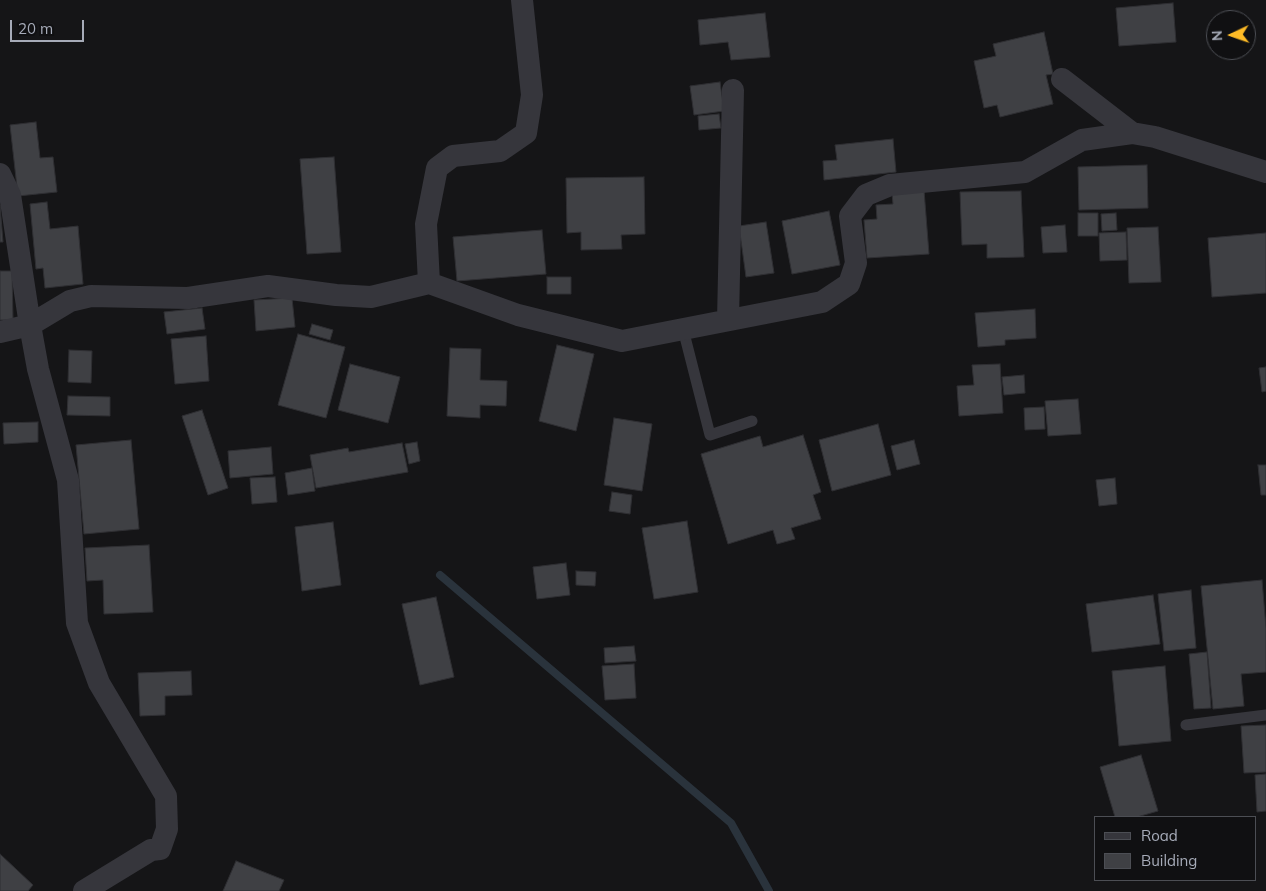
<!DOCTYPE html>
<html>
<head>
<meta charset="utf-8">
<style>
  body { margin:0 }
  #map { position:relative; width:1266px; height:891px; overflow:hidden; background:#151517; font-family:Mulish,sans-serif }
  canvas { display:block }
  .legend { position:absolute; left:1094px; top:816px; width:162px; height:65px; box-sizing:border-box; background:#101012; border:1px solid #4c4e54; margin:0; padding:6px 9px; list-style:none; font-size:15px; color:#a6abb8 }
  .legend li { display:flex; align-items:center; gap:10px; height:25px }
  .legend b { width:25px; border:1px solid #4c4e54 }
  .north { position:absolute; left:1206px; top:10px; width:50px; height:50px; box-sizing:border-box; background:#101012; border:1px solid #4c4e54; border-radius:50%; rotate:267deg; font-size:14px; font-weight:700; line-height:20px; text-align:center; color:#a6abb8 }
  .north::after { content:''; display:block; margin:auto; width:18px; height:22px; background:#febb26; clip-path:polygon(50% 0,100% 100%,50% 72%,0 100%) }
  .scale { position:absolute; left:10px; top:20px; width:74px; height:22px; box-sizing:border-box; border:2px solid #a6abb8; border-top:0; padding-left:6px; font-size:15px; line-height:18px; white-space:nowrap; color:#a6abb8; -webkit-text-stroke:4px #101012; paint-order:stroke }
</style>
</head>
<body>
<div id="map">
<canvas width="1266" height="891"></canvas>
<ul class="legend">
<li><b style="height:6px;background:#36363c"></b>Road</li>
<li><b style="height:14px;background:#3f4044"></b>Building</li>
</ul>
<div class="north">N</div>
<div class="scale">20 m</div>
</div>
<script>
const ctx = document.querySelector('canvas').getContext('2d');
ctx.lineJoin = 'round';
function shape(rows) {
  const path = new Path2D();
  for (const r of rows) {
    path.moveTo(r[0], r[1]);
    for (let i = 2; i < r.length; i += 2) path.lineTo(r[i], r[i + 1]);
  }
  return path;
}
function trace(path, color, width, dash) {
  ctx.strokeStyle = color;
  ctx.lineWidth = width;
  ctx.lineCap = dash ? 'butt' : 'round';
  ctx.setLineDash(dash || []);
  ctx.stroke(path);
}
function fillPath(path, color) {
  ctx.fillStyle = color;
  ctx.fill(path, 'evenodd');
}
trace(shape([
  [440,575,731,823,769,891]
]), '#2a333c', 8);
const building = shape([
  [1173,3,1176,42,1119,46,1116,8,1173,3],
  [765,13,770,57,731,60,728,42,700,45,698,20,765,13],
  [1044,32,1053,74,1046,75,1053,104,1000,117,997,105,984,108,974,61,996,56,993,44,1044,32],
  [720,82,724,111,694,115,690,86,720,82],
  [719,114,721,128,699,130,698,116,719,114],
  [36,122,40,158,53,157,57,192,18,196,10,125,36,122],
  [893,139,896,172,824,180,823,161,837,160,835,145,893,139],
  [334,157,341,252,307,254,300,159,334,157],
  [1147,165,1148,208,1079,210,1078,167,1147,165],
  [644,177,645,234,621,235,622,249,581,250,581,232,567,233,566,178,644,177],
  [924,190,929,254,867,258,864,220,877,219,876,205,893,204,892,193,924,190],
  [1021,191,1024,257,987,258,987,244,962,245,960,192,1021,191],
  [47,202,50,229,78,226,83,284,45,288,43,268,36,269,30,204,47,202],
  [0,205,3,242,0,242,0,205],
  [829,211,840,265,792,274,782,221,829,211],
  [1078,213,1098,213,1098,236,1078,236,1078,213],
  [1116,213,1117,230,1102,231,1101,214,1116,213],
  [766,222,774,273,746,277,739,226,766,222],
  [1065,225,1067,252,1043,253,1041,227,1065,225],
  [1158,227,1161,282,1129,283,1127,228,1158,227],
  [542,230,546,274,457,281,453,237,542,230],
  [1126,232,1127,260,1100,261,1099,233,1126,232],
  [1266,233,1266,293,1212,297,1208,238,1266,233],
  [0,271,12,271,13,320,0,320,0,271],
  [547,277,571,277,571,294,547,294,547,277],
  [292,298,295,327,256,331,254,300,292,298],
  [202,308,205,329,167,334,164,312,202,308],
  [1035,309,1036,338,1005,340,1005,345,978,347,975,313,1035,309],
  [312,324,333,330,330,340,309,334,312,324],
  [298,334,345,347,326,418,278,405,298,334],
  [206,336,209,381,175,384,171,339,206,336],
  [557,345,594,354,576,431,539,421,557,345],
  [450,348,481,349,480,380,507,381,506,406,480,405,480,418,447,416,450,348],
  [69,350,92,351,91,383,68,382,69,350],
  [350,364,400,377,388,423,338,410,350,364],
  [1000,364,1003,413,959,416,957,386,974,385,972,365,1000,364],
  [1266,367,1266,391,1262,392,1259,368,1266,367],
  [1024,375,1025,393,1004,395,1002,377,1024,375],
  [68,396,110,397,110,416,67,415,68,396],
  [1078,399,1081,434,1048,436,1045,401,1078,399],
  [1044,407,1045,429,1025,430,1024,408,1044,407],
  [202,410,228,488,208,495,182,416,202,410],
  [614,418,652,424,642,491,604,485,614,418],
  [38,422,38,442,4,444,3,423,38,422],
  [878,424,891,475,832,491,819,440,878,424],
  [803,435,821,492,813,495,821,519,791,528,795,539,777,544,773,530,728,544,701,454,760,436,763,447,803,435],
  [131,440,139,529,84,534,76,445,131,440],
  [914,440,920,464,897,470,891,446,914,440],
  [417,442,420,461,409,464,405,444,417,442],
  [402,443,408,472,316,488,310,455,348,448,349,452,402,443],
  [271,447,273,474,230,478,228,451,271,447],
  [1258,465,1266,465,1266,495,1261,495,1258,465],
  [312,468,315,491,288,495,285,473,312,468],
  [275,477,277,502,252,504,250,478,275,477],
  [1115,478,1117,504,1099,506,1096,480,1115,478],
  [612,492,632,495,630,514,609,511,612,492],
  [687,521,698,592,654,599,642,528,687,521],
  [333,522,341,585,302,591,295,527,333,522],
  [149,545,153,612,104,614,103,580,87,581,85,548,149,545],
  [566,563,570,595,537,599,533,567,566,563],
  [576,571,596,572,595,586,576,585,576,571],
  [1262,580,1266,628,1266,672,1241,674,1244,706,1213,709,1201,586,1262,580],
  [1191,590,1196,648,1164,651,1158,594,1191,590],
  [1153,595,1160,644,1092,652,1086,604,1153,595],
  [436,597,454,677,420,685,402,604,436,597],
  [634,646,636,661,605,663,604,648,634,646],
  [1207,652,1211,708,1194,709,1189,654,1207,652],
  [634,664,636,698,605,700,602,666,634,664],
  [1165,666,1171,741,1119,746,1112,671,1165,666],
  [191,671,192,695,165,696,165,715,140,716,138,673,191,671],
  [1266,725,1266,772,1244,773,1241,726,1266,725],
  [1141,755,1158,811,1137,817,1115,817,1100,767,1141,755],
  [1266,774,1266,811,1257,812,1255,775,1266,774],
  [0,854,33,885,28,891,0,891,0,854],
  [236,861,284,880,279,891,223,891,236,861]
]);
fillPath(building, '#3f4044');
trace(building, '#2f2f33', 1);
trace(shape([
  [683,329,710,435,752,421],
  [1186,725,1266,715]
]), '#36363c', 11);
trace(shape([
  [1062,79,1132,133,1155,137,1266,172],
  [0,174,10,195,30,325,38,369,68,480,77,623,99,683,166,796,167,829,160,849,151,850,84,891],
  [429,283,426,224,437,168,453,156,500,151,526,133,532,95,522,0],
  [728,320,733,90],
  [0,332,30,325,70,301,91,296,188,298,268,286,336,295,371,297,429,283,518,315,622,341,822,302,849,284,856,263,850,216,866,195,890,185,1025,172,1082,140,1132,133]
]), '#36363c', 22);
</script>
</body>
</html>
